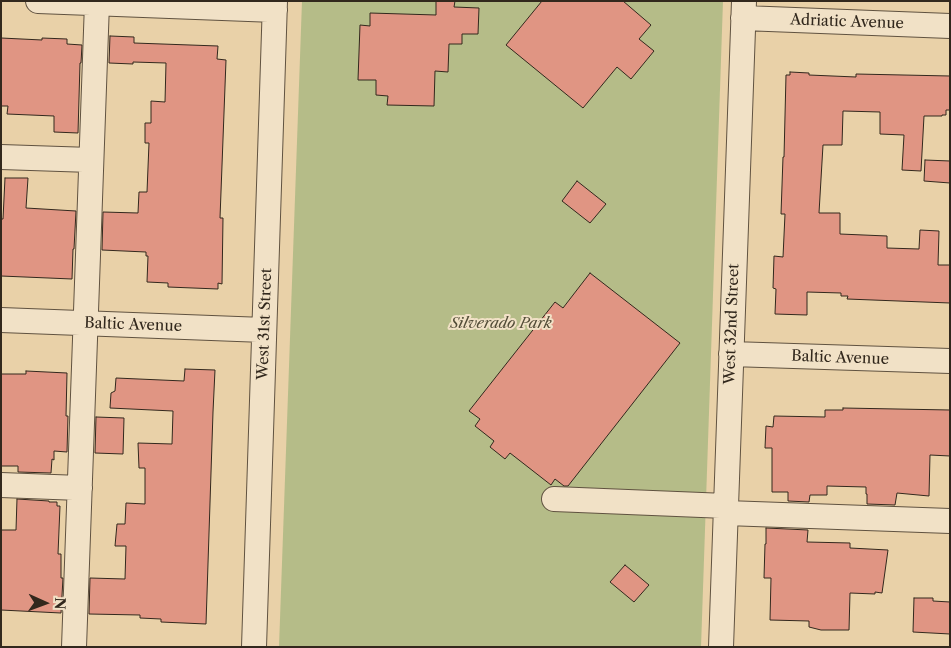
<!DOCTYPE html>
<html>
<head>
<meta charset="utf-8">
<style>
  body { margin:0 }
  #map { position:relative; width:951px; height:648px; overflow:hidden; background:#e9d1a8; font-family:"Libre Caslon Text",serif }
  canvas { display:block }
  .frame { position:absolute; inset:0; border:2px solid #32281d; pointer-events:none }
  .north { position:absolute; left:20px; top:578px; width:50px; height:50px; -webkit-text-stroke:4px #f1e1c6; paint-order:stroke; rotate:92deg; font-size:14px; font-weight:700; line-height:20px; text-align:center; color:#32281d }
  .north::after { content:''; display:block; margin:auto; width:18px; height:22px; background:#32281d; clip-path:polygon(50% 0,100% 100%,50% 72%,0 100%) }
</style>
</head>
<body>
<div id="map">
<canvas width="951" height="648"></canvas>
<div class="frame"></div>
<div class="north">N</div>
</div>
<script>
const ctx = document.querySelector('canvas').getContext('2d');
ctx.lineJoin = 'round';
function fillPath(path, color) {
  ctx.fillStyle = color;
  ctx.fill(path, 'evenodd');
}
function shape(rows) {
  const path = new Path2D();
  for (const r of rows) {
    path.moveTo(r[0], r[1]);
    for (let i = 2; i < r.length; i += 2) path.lineTo(r[i], r[i + 1]);
  }
  return path;
}
function trace(path, color, width, dash) {
  ctx.strokeStyle = color;
  ctx.lineWidth = width;
  ctx.lineCap = dash ? 'butt' : 'round';
  ctx.setLineDash(dash || []);
  ctx.stroke(path);
}
function label(font, color, halo, rows, align = 'center') {
  ctx.font = font + ' "Libre Caslon Text",serif';
  ctx.lineWidth = 4;
  ctx.setLineDash([]);
  ctx.textBaseline = 'middle';
  ctx.strokeStyle = halo;
  ctx.fillStyle = color;
  for (const [text, x, y, turn = 0] of rows) {
    ctx.save();
    ctx.translate(x, y);
    ctx.rotate((+turn || 0) * Math.PI / 180);
    ctx.textAlign = isNaN(turn) ? turn : align;
    if (halo) ctx.strokeText(text, 0, 0);
    ctx.fillText(text, 0, 0);
    ctx.restore();
  }
}
fillPath(shape([
  [302,1,723,1,701,647,279,647]
]), '#b5bc88');
const building = shape([
  [436,1,455,1,454,7,479,8,478,34,462,34,462,44,449,44,448,72,435,71,434,106,387,105,388,96,376,95,376,80,358,80,360,25,370,26,370,13,436,15,436,1],
  [542,1,623,1,651,25,639,39,654,51,631,79,617,67,583,108,506,45,542,1],
  [110,36,134,37,134,43,218,46,217,59,226,60,220,218,223,218,222,284,218,283,218,289,168,287,168,283,147,282,148,256,146,256,146,252,102,250,103,212,138,213,139,192,147,192,149,143,145,143,145,123,151,123,151,101,165,102,166,63,133,62,133,64,109,63,110,36],
  [1,38,42,40,42,38,67,39,67,44,82,45,81,63,80,63,78,133,54,132,54,116,7,114,8,106,1,106,1,38],
  [790,72,809,73,809,75,856,77,856,74,950,76,950,110,946,110,946,115,942,115,942,116,924,116,921,171,902,170,904,135,880,134,880,112,843,111,842,145,823,145,819,213,840,213,840,234,887,236,887,248,919,249,920,230,939,231,938,265,950,265,950,303,847,299,848,296,841,296,841,293,807,292,807,315,775,314,776,289,773,288,774,256,783,257,785,214,781,214,783,157,784,157,786,75,790,75,790,72],
  [925,160,950,161,950,183,924,181,925,160],
  [5,178,28,178,26,208,76,211,74,249,73,249,72,279,1,276,1,219,3,219,5,178],
  [577,181,606,204,590,223,562,201,577,181],
  [590,273,680,343,568,486,564,486,555,479,551,485,510,453,505,459,490,447,494,441,475,426,480,419,469,411,555,302,563,308,590,273],
  [185,369,215,370,213,412,206,624,161,622,161,619,140,618,140,615,89,614,90,578,125,579,126,546,115,546,117,524,125,524,126,503,145,504,145,468,139,468,138,443,172,444,173,411,110,408,111,393,115,391,116,378,184,381,185,369],
  [26,371,67,373,66,416,68,416,67,452,54,451,54,460,52,459,51,473,18,472,18,466,1,466,1,374,26,374,26,371],
  [843,408,950,410,950,456,930,455,929,496,897,493,895,505,867,504,867,494,866,494,866,487,827,486,827,495,810,495,809,502,788,501,788,492,772,492,772,448,765,448,766,426,773,427,774,416,825,417,825,410,843,410,843,408],
  [96,417,124,418,123,454,95,453,96,417],
  [17,499,49,501,49,502,57,502,57,506,60,506,58,554,61,554,61,578,63,578,61,613,1,610,1,530,16,530,17,499],
  [766,528,808,530,807,542,850,543,850,548,888,550,882,593,875,592,875,594,850,593,849,630,821,630,809,627,809,621,770,620,771,578,764,578,765,544,766,544,766,528],
  [625,565,649,585,634,602,610,582,625,565],
  [914,598,933,598,933,601,950,602,950,634,913,632,914,598]
]);
fillPath(building, '#e09583');
trace(building, '#32281d', 1);
const minor = shape([
  [38,1,275,10],
  [743,18,950,26],
  [1,157,91,160],
  [1,320,264,330],
  [731,354,950,361],
  [1,485,80,488],
  [554,499,726,506],
  [726,513,950,521],
  [74,647,97,3],
  [254,647,275,1],
  [721,647,744,1]
]);
trace(minor, '#605240', 26);
trace(minor, '#f1e1c6', 24);
label('15px', '#32281d', '#f1e1c6', [
  ["Adriatic Avenue",847,22,2],
  ["West 31st Street",265,324,-88],
  ["West 32nd Street",732,324,-88],
  ["Baltic Avenue",133,325,2],
  ["Baltic Avenue",840,358,2]
]);
label('italic 15px', '#534d38', '#f1e1c6', [
  ["Silverado Park",501,324]
]);
</script>
</body>
</html>
